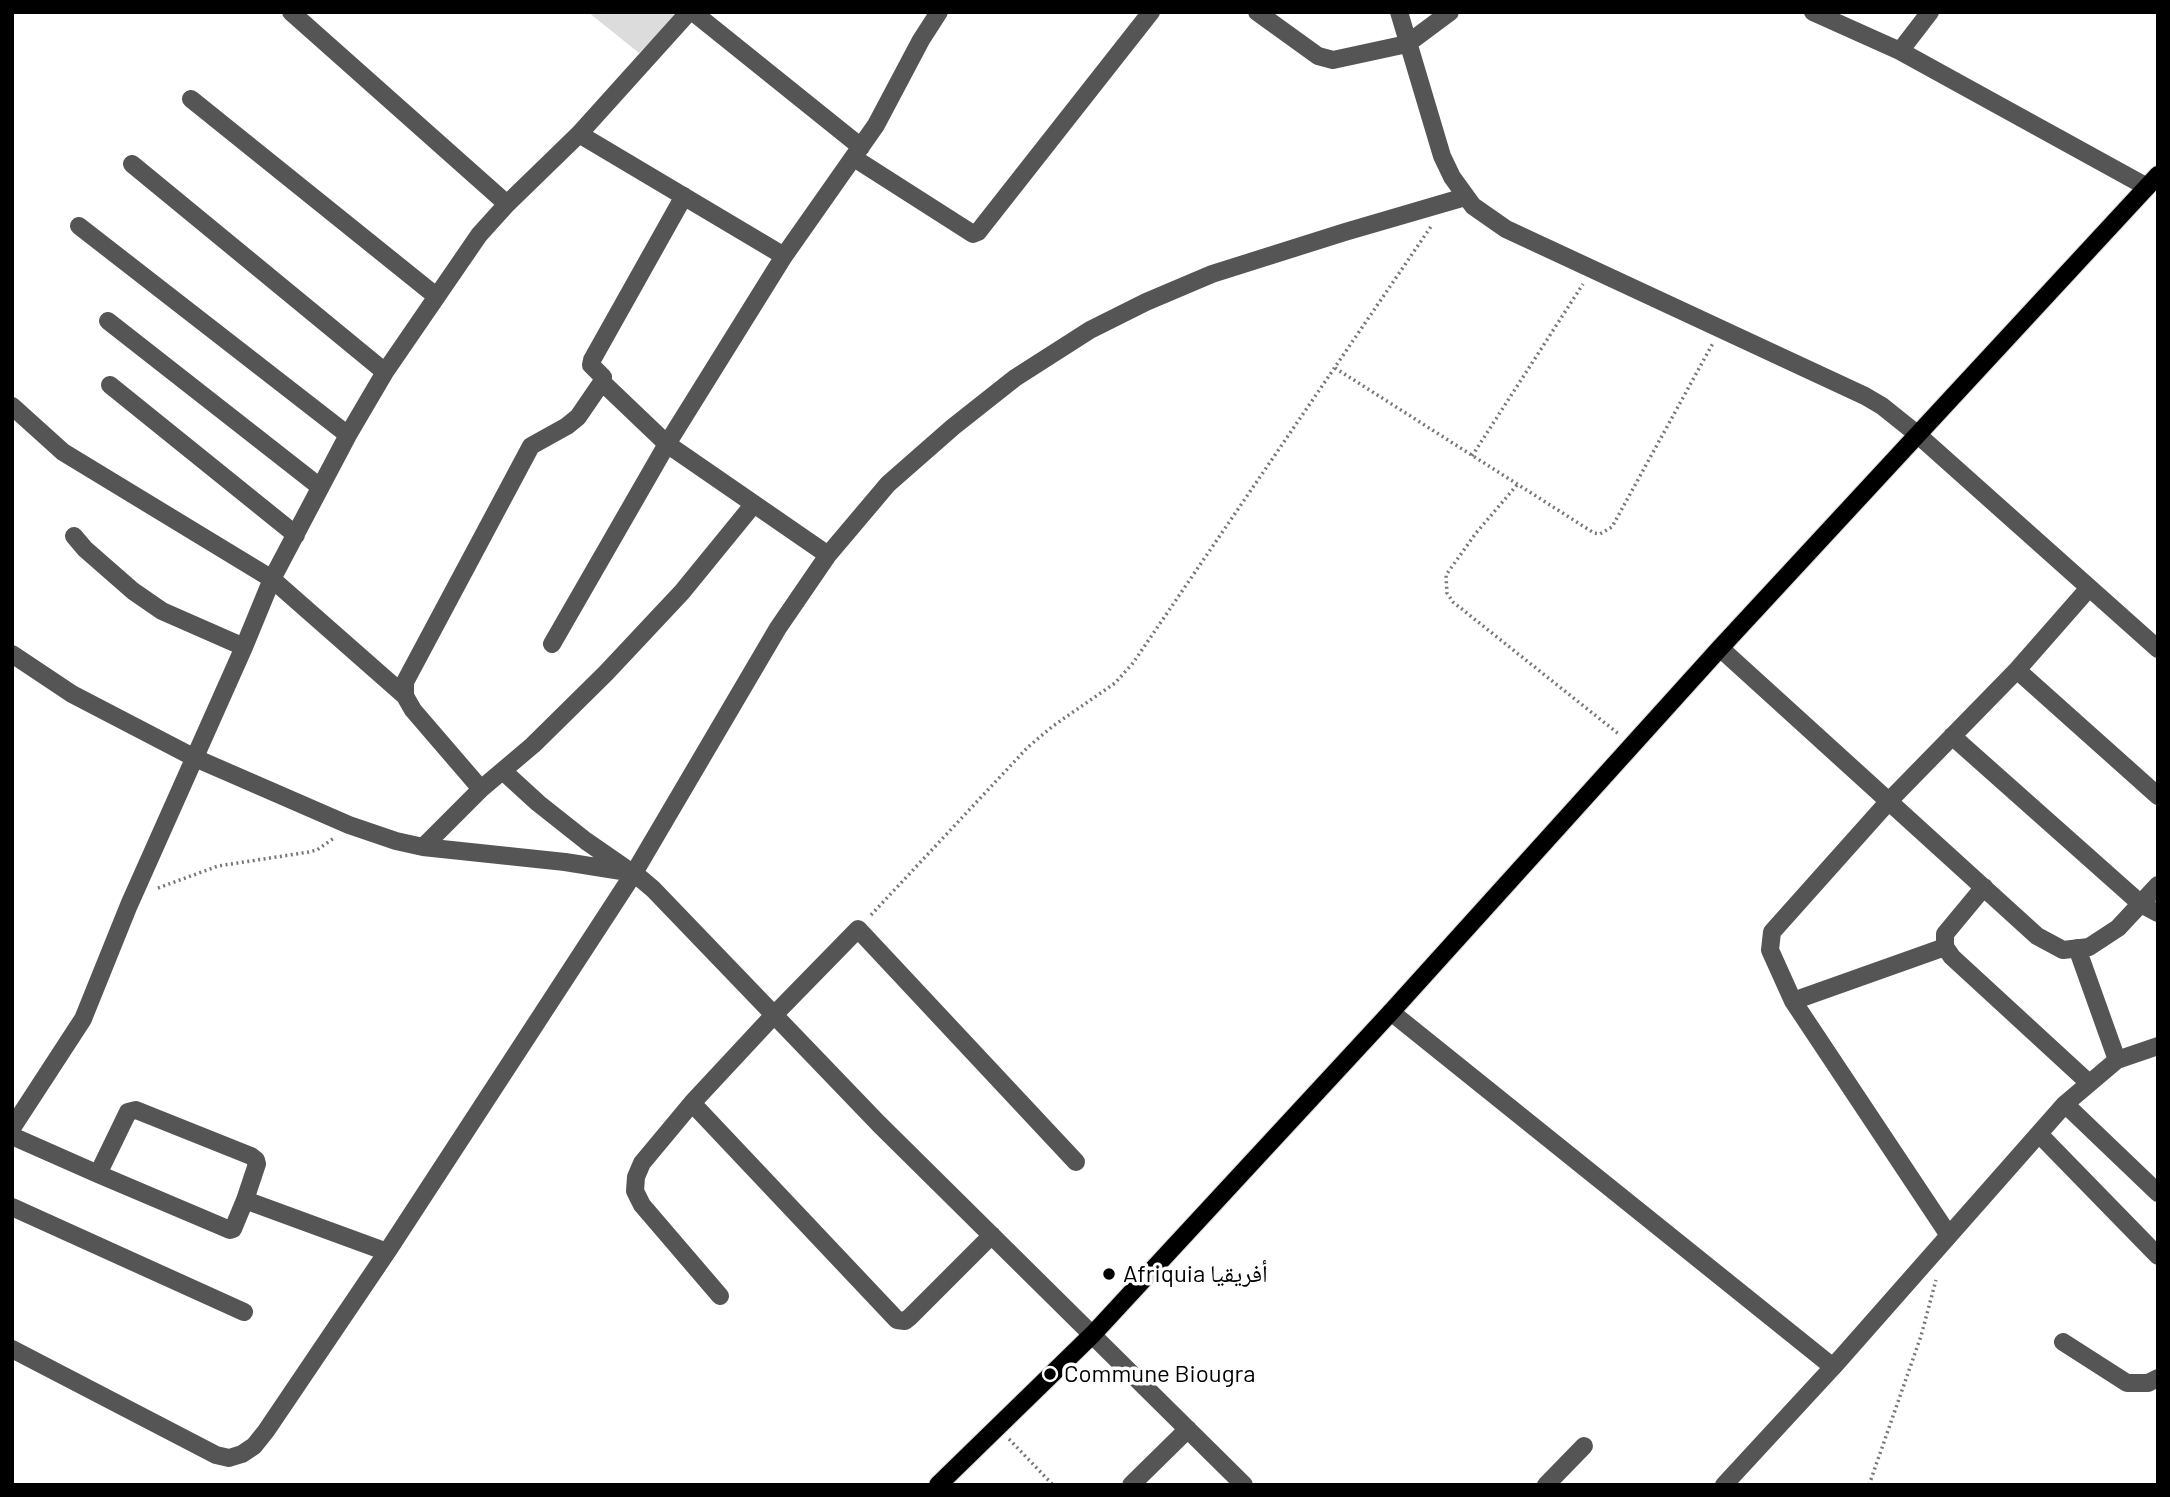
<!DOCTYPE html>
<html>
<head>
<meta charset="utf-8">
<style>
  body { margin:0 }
  #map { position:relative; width:2170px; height:1497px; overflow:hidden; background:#fff; font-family:Barlow,sans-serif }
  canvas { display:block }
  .frame { position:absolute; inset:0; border:14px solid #000; pointer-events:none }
</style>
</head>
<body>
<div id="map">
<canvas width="2170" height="1497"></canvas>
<div class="frame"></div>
</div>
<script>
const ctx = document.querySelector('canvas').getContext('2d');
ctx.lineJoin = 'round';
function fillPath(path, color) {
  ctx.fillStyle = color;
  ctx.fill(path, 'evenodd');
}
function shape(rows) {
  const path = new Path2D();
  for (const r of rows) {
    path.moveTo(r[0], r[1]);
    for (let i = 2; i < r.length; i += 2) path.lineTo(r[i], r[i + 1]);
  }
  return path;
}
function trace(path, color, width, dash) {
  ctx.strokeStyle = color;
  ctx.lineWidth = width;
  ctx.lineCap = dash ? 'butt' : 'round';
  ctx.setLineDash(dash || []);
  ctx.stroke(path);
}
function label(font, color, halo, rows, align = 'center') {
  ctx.font = font + ' Barlow,"Noto Naskh Arabic",sans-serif';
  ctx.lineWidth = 7;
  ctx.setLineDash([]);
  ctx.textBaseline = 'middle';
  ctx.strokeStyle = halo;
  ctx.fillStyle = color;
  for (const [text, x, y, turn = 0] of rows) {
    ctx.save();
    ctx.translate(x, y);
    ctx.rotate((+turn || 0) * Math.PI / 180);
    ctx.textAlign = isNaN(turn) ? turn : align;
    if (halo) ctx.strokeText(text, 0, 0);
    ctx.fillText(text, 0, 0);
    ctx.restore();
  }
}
fillPath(shape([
  [588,12,681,12,639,53]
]), '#dcdcdc');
const major = shape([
  [938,1485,1093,1334,1391,1012,1720,648,2158,175]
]);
trace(major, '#dbdbdb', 20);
trace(shape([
  [1335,368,1594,533,1600,534,1612,527,1713,343],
  [1472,456,1583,284],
  [1517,485,1476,533,1446,575,1447,593,1453,602,1620,735],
  [158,888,218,866,309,852,317,850,334,838],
  [871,915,1028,747,1053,726,1115,683,1133,663,1432,225],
  [1009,1439,1053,1485],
  [1869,1485,1921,1336,1936,1280]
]), '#777', 3.5, [2, 3.5]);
trace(shape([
  [291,12,507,204],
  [693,12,861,147],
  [1257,12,1318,56,1333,60,1407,44,1450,12],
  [1399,12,1442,156,1452,177,1473,206,1506,229,1865,396,1882,406,1917,434,2158,649],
  [1813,12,1900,51,2147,187],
  [1900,51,1930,12],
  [191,99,436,296],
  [579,134,784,256],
  [854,158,973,234,978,232,1151,12],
  [132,164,385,372],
  [684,196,592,360,591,365,603,377,602,382,667,444,828,555],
  [79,226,348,435],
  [108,321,320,487],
  [110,385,296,535],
  [12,406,63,452,272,579,405,696],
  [74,536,85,549,133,591,162,611,244,647],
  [552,644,667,444,784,256,876,125,921,40,939,12],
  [1720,648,2037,936,2063,950,2089,947,2118,928,2158,885],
  [12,654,72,694,195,758,349,825,396,841,423,847,565,862,634,873,653,889,879,1124,1244,1485],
  [2017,670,2158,796],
  [1952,736,2141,904,2158,913],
  [503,771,538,803,586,841,625,868],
  [481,789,413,710,405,696,405,682,531,446,567,426,578,417,602,382],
  [423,847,481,789,533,745,606,673,682,592,753,505],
  [1984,887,1945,934,1945,947,1952,957,2089,1083],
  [2077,948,2117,1060],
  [1793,1001,1945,947],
  [1391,1012,1833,1367],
  [692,1103,897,1320,905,1321,910,1317,992,1235],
  [2065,1104,2158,1193],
  [12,1128,83,1019,129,905,244,647,272,579,348,435,385,372,479,235,507,204,579,134,689,12],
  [2039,1134,2158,1256],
  [12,1136,98,1174,230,1230,233,1229,245,1200,257,1164,256,1160,251,1156,136,1110,128,1112,98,1174],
  [245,1200,387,1252,634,873,778,628,828,555,888,484,953,427,1015,378,1090,330,1146,302,1212,274,1345,232,1465,197],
  [12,1207,244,1312],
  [1948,1234,1793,1001,1770,950,1772,932,1889,801,2017,670,2089,588],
  [720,1296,642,1205,635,1191,636,1177,642,1163,692,1103,773,1016,858,929,1076,1162],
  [2063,1342,2127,1383,2148,1383,2158,1378],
  [12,1349,216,1455,229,1458,242,1454,254,1446,266,1431,387,1252],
  [1131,1485,1188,1429],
  [1546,1485,1584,1446],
  [1724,1485,1833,1367,2065,1104,2117,1060,2158,1046]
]), '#555', 18);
trace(major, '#000', 18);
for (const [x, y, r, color] of [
  [1109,1274,7,"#000"],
  [1050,1374,7,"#000"]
]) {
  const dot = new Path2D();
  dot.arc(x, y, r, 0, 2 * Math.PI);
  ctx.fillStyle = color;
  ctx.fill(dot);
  trace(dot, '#fff', 2.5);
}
label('24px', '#000', '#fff', [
  ["Afriquia أفريقيا",1123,1274],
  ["Commune Biougra",1064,1374]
], 'left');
</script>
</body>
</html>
